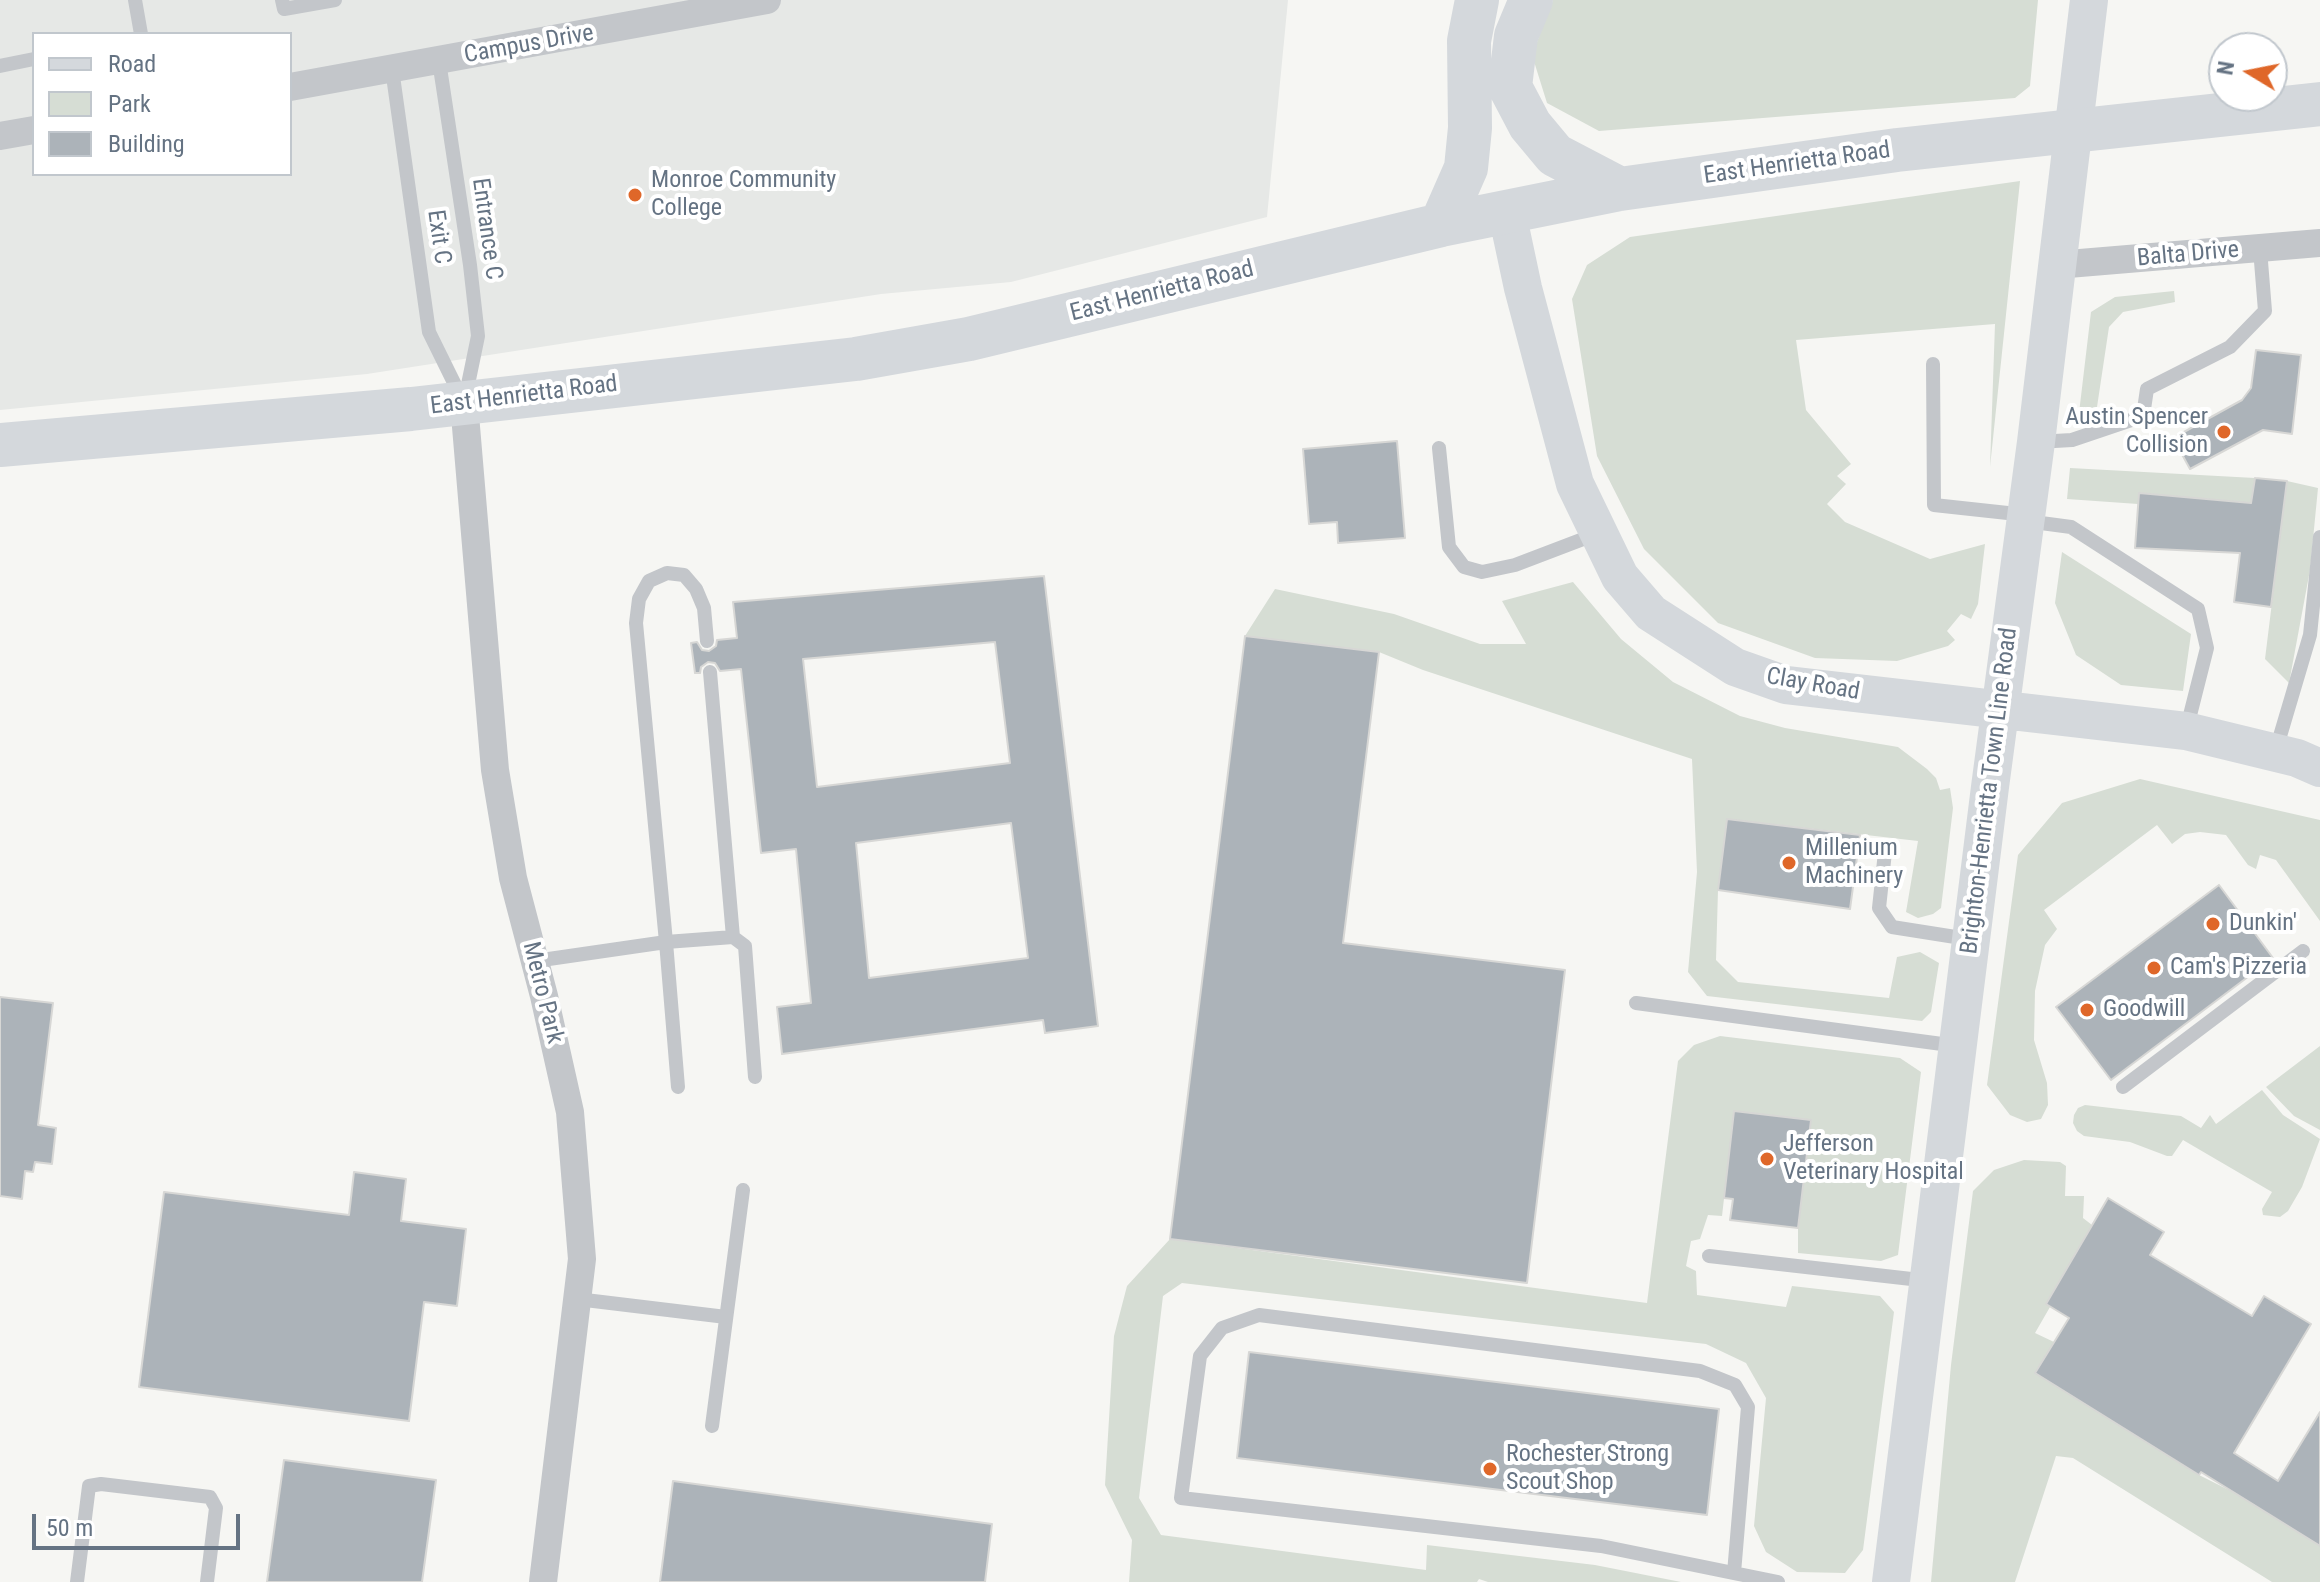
<!DOCTYPE html>
<html>
<head>
<meta charset="utf-8">
<style>
  body { margin:0 }
  #map { position:relative; width:2320px; height:1582px; overflow:hidden; background:#f6f6f3; font-family:"Roboto Condensed",sans-serif }
  canvas { display:block }
  .legend { position:absolute; left:32px; top:32px; width:260px; height:144px; box-sizing:border-box; background:#fff; border:2px solid #c1c7cd; margin:0; padding:10px 14px; list-style:none; font-size:24px; color:#657383 }
  .legend li { display:flex; align-items:center; gap:16px; height:40px }
  .legend b { width:40px; border:2px solid #c1c7cd }
  .north { position:absolute; left:2208px; top:32px; width:80px; height:80px; box-sizing:border-box; background:#fff; border:2px solid #c1c7cd; border-radius:50%; rotate:280deg; font-size:22px; font-weight:700; line-height:32px; text-align:center; color:#657383 }
  .north::after { content:''; display:block; margin:auto; width:28px; height:36px; background:#df6729; clip-path:polygon(50% 0,100% 100%,50% 72%,0 100%) }
  .scale { position:absolute; left:32px; top:1514px; width:208px; height:36px; box-sizing:border-box; border:4px solid #657383; border-top:0; padding-left:10px; font-size:24px; line-height:28px; white-space:nowrap; color:#657383; -webkit-text-stroke:6px #fff; paint-order:stroke }
</style>
</head>
<body>
<div id="map">
<canvas width="2320" height="1582"></canvas>
<ul class="legend">
<li><b style="height:10px;background:#d4d8dc"></b>Road</li>
<li><b style="height:22px;background:#d6ddd4"></b>Park</li>
<li><b style="height:22px;background:#acb3b9"></b>Building</li>
</ul>
<div class="north">N</div>
<div class="scale">50 m</div>
</div>
<script>
const ctx = document.querySelector('canvas').getContext('2d');
ctx.lineJoin = 'round';
function fillPath(path, color) {
  ctx.fillStyle = color;
  ctx.fill(path, 'evenodd');
}
function shape(rows) {
  const path = new Path2D();
  for (const r of rows) {
    path.moveTo(r[0], r[1]);
    for (let i = 2; i < r.length; i += 2) path.lineTo(r[i], r[i + 1]);
  }
  return path;
}
function trace(path, color, width, dash) {
  ctx.strokeStyle = color;
  ctx.lineWidth = width;
  ctx.lineCap = dash ? 'butt' : 'round';
  ctx.setLineDash(dash || []);
  ctx.stroke(path);
}
function label(font, color, halo, rows, align = 'center') {
  ctx.font = font + ' "Roboto Condensed",sans-serif';
  ctx.lineWidth = 8;
  ctx.setLineDash([]);
  ctx.textBaseline = 'middle';
  ctx.strokeStyle = halo;
  ctx.fillStyle = color;
  for (const [text, x, y, turn = 0] of rows) {
    ctx.save();
    ctx.translate(x, y);
    ctx.rotate((+turn || 0) * Math.PI / 180);
    ctx.textAlign = isNaN(turn) ? turn : align;
    if (halo) ctx.strokeText(text, 0, 0);
    ctx.fillText(text, 0, 0);
    ctx.restore();
  }
}
fillPath(shape([
  [0,0,1288,0,1267,217,1011,282,881,294,367,374,0,410],
  [34,34,290,34,290,174,34,174]
]), '#e6e8e6');
fillPath(shape([
  [1553,0,2038,0,2030,86,2015,98,1599,131,1547,103,1532,55],
  [2020,181,1990,467,1995,324,1796,340,1806,410,1851,464,1837,476,1846,484,1827,504,1845,522,1930,559,1985,544,1978,604,1971,619,1961,614,1947,631,1955,640,1948,646,1897,661,1815,658,1718,623,1644,549,1597,456,1572,299,1587,265,1630,237],
  [2174,291,2175,302,2123,312,2109,327,2097,407,2079,413,2091,312,2115,297],
  [2070,468,2255,478,2251,503,2140,493,2138,504,2067,499],
  [2287,481,2318,488,2310,570,2289,683,2265,659],
  [2062,552,2191,634,2183,691,2121,685,2076,655,2055,603],
  [1573,582,1621,639,1673,682,1740,716,1785,728,1898,747,1927,769,1936,778,1940,790,1950,788,1953,808,1941,908,1933,914,1918,918,1906,912,1918,841,1728,819,1718,890,1716,960,1738,982,1889,998,1897,957,1920,952,1939,963,1931,1012,1922,1021,1707,996,1688,972,1697,872,1692,759,1423,670,1379,652,1245,636,1275,589,1394,614,1480,644,1526,644,1502,601],
  [2140,779,2320,820,2320,921,2276,860,2260,855,2256,869,2248,865,2226,835,2200,832,2185,834,2172,844,2157,825,2044,910,2057,929,2045,945,2035,991,2034,1040,2047,1083,2048,1105,2041,1119,2027,1122,2010,1115,1987,1085,2018,855,2062,803],
  [1720,1036,1900,1058,1921,1072,1898,1255,1881,1261,1798,1253,1798,1228,1811,1120,1734,1111,1722,1216,1708,1215,1700,1239,1691,1241,1686,1266,1696,1271,1697,1295,1786,1307,1792,1286,1880,1296,1894,1312,1863,1550,1845,1573,1797,1572,1766,1552,1754,1526,1766,1398,1746,1363,1706,1344,1182,1283,1163,1296,1139,1498,1161,1535,1426,1570,1427,1545,1595,1565,1681,1582,1488,1582,1479,1579,1477,1582,1129,1582,1132,1540,1105,1485,1114,1336,1127,1286,1170,1239,1647,1303,1678,1061,1694,1045],
  [2320,1046,2320,1130,2294,1116,2266,1087],
  [2262,1090,2283,1115,2320,1139,2302,1187,2288,1211,2280,1217,2263,1215,2262,1209,2272,1192,2183,1140,2172,1156,2167,1156,2130,1142,2084,1136,2077,1131,2073,1123,2074,1115,2078,1108,2085,1105,2181,1116,2201,1128,2210,1115,2216,1124],
  [2024,1160,2060,1162,2066,1166,2065,1196,2084,1196,2083,1218,2092,1225,2046,1304,2050,1307,2035,1333,2054,1342,2035,1373,2199,1475,2235,1493,2320,1546,2320,1582,2272,1582,2073,1458,2056,1456,2015,1582,1931,1582,1951,1365,1973,1191,1994,1170]
]), '#d6ddd4');
const building = shape([
  [2256,350,2301,355,2292,434,2263,430,2190,469,2173,438,2242,400,2251,388,2256,350],
  [1397,441,1405,538,1338,543,1337,522,1309,524,1303,449,1397,441],
  [2255,478,2287,481,2271,607,2234,602,2240,553,2135,548,2139,493,2251,503,2255,478],
  [1044,576,1098,1026,1045,1033,1043,1020,782,1054,777,1007,811,1003,796,849,761,853,741,669,720,671,715,663,708,662,701,667,700,673,695,673,691,643,697,642,702,650,709,651,716,646,717,640,737,638,733,602,1044,576],
  [995,642,1010,763,817,787,803,659,995,642],
  [1011,823,1028,958,869,978,856,843,1011,823],
  [1245,636,1379,652,1343,943,1565,970,1527,1283,1170,1239,1245,636],
  [1727,819,1860,835,1850,909,1718,890,1727,819],
  [2219,885,2273,958,2111,1080,2056,1007,2219,885],
  [0,997,53,1003,38,1125,56,1128,52,1164,35,1162,33,1172,25,1171,22,1199,0,1196,0,997],
  [1734,1111,1811,1120,1798,1228,1730,1220,1733,1199,1724,1198,1734,1111],
  [354,1172,406,1179,401,1221,466,1229,457,1306,424,1302,409,1421,139,1387,164,1192,349,1215,354,1172],
  [2108,1198,2164,1232,2150,1255,2252,1316,2264,1296,2311,1324,2234,1453,2278,1481,2320,1412,2320,1546,2201,1472,2199,1475,2035,1373,2069,1318,2046,1304,2108,1198],
  [1249,1352,1719,1409,1707,1515,1237,1458,1249,1352],
  [284,1460,436,1480,422,1582,267,1582,284,1460],
  [673,1481,992,1524,985,1582,660,1582,673,1481]
]);
fillPath(building, '#acb3b9');
trace(building, '#d7d7d5', 2);
trace(shape([
  [135,0,141,34],
  [282,0,284,9,335,0],
  [439,61,470,265,478,336,465,399],
  [0,66,34,59],
  [392,69,429,332,462,399],
  [1933,364,1934,505,2026,515],
  [2037,442,2072,440,2143,416,2147,389,2230,347,2265,311,2260,249],
  [1439,448,1449,547,1464,567,1482,572,1515,565,1599,533],
  [2026,521,2071,527,2198,609,2207,648,2186,731],
  [710,672,733,937],
  [2275,753,2310,635,2320,537],
  [1885,852,1879,908,1892,927,1968,939],
  [535,961,666,942,636,623,639,599,649,581,667,573,684,575,696,589,704,608,707,641],
  [1636,1003,1957,1046],
  [678,1087,666,942,733,937,745,946,755,1077],
  [2123,1087,2303,951],
  [1709,1256,1929,1281],
  [577,1299,726,1317],
  [712,1426,743,1190],
  [1734,1573,1748,1407,1735,1385,1700,1371,1259,1315,1222,1328,1200,1356,1181,1498,1601,1546,1778,1582],
  [77,1582,89,1486,101,1484,210,1497,216,1508,207,1582]
]), '#c3c6ca', 14);
trace(shape([
  [290,87,767,0],
  [0,136,34,130],
  [2056,265,2320,243],
  [464,403,495,770,513,878,544,996,570,1112,582,1259,543,1582]
]), '#c3c6ca', 28);
trace(shape([
  [1507,213,1523,288,1575,484,1620,577,1651,613,1735,667,1786,685,2186,731,2297,758,2320,768],
  [1891,1582,1990,787,2036,442,2089,0]
]), '#d4d8dc', 38);
trace(shape([
  [1531,0,1516,36,1510,87,1530,125,1555,155,1620,189],
  [1441,225,1466,168,1470,128,1469,41,1477,0],
  [0,445,411,409,856,359,969,339,1441,225,1620,189,1897,150,2320,104]
]), '#d4d8dc', 44);
for (const [x, y, r, color] of [
  [635,195,8,"#df6729"],
  [2224,432,8,"#df6729"],
  [1789,863,8,"#df6729"],
  [2213,924,8,"#df6729"],
  [2154,968,8,"#df6729"],
  [2087,1010,8,"#df6729"],
  [1767,1159,8,"#df6729"],
  [1490,1469,8,"#df6729"]
]) {
  const dot = new Path2D();
  dot.arc(x, y, r, 0, 2 * Math.PI);
  ctx.fillStyle = color;
  ctx.fill(dot);
  trace(dot, '#fff', 3);
}
label('24px', '#657383', '#fff', [
  ["Campus Drive",529,45,-10],
  ["East Henrietta Road",1797,164,-8],
  ["Entrance C",486,229,82],
  ["Exit C",438,237,82],
  ["Balta Drive",2188,255,-5],
  ["East Henrietta Road",1162,292,-14],
  ["East Henrietta Road",524,396,-7],
  ["Clay Road",1813,685,10],
  ["Brighton-Henrietta Town Line Road",1990,791,-83],
  ["Metro Park",542,993,76]
]);
label('24px', '#657383', '#fff', [
  ["Monroe Community",651,181],
  ["College",651,209],
  ["Austin Spencer",2208,418,"right"],
  ["Collision",2208,446,"right"],
  ["Millenium",1805,849],
  ["Machinery",1805,877],
  ["Dunkin'",2229,924],
  ["Cam's Pizzeria",2170,968],
  ["Goodwill",2103,1010],
  ["Jefferson",1783,1145],
  ["Veterinary Hospital",1783,1173],
  ["Rochester Strong",1506,1455],
  ["Scout Shop",1506,1483]
], 'left');
</script>
</body>
</html>
